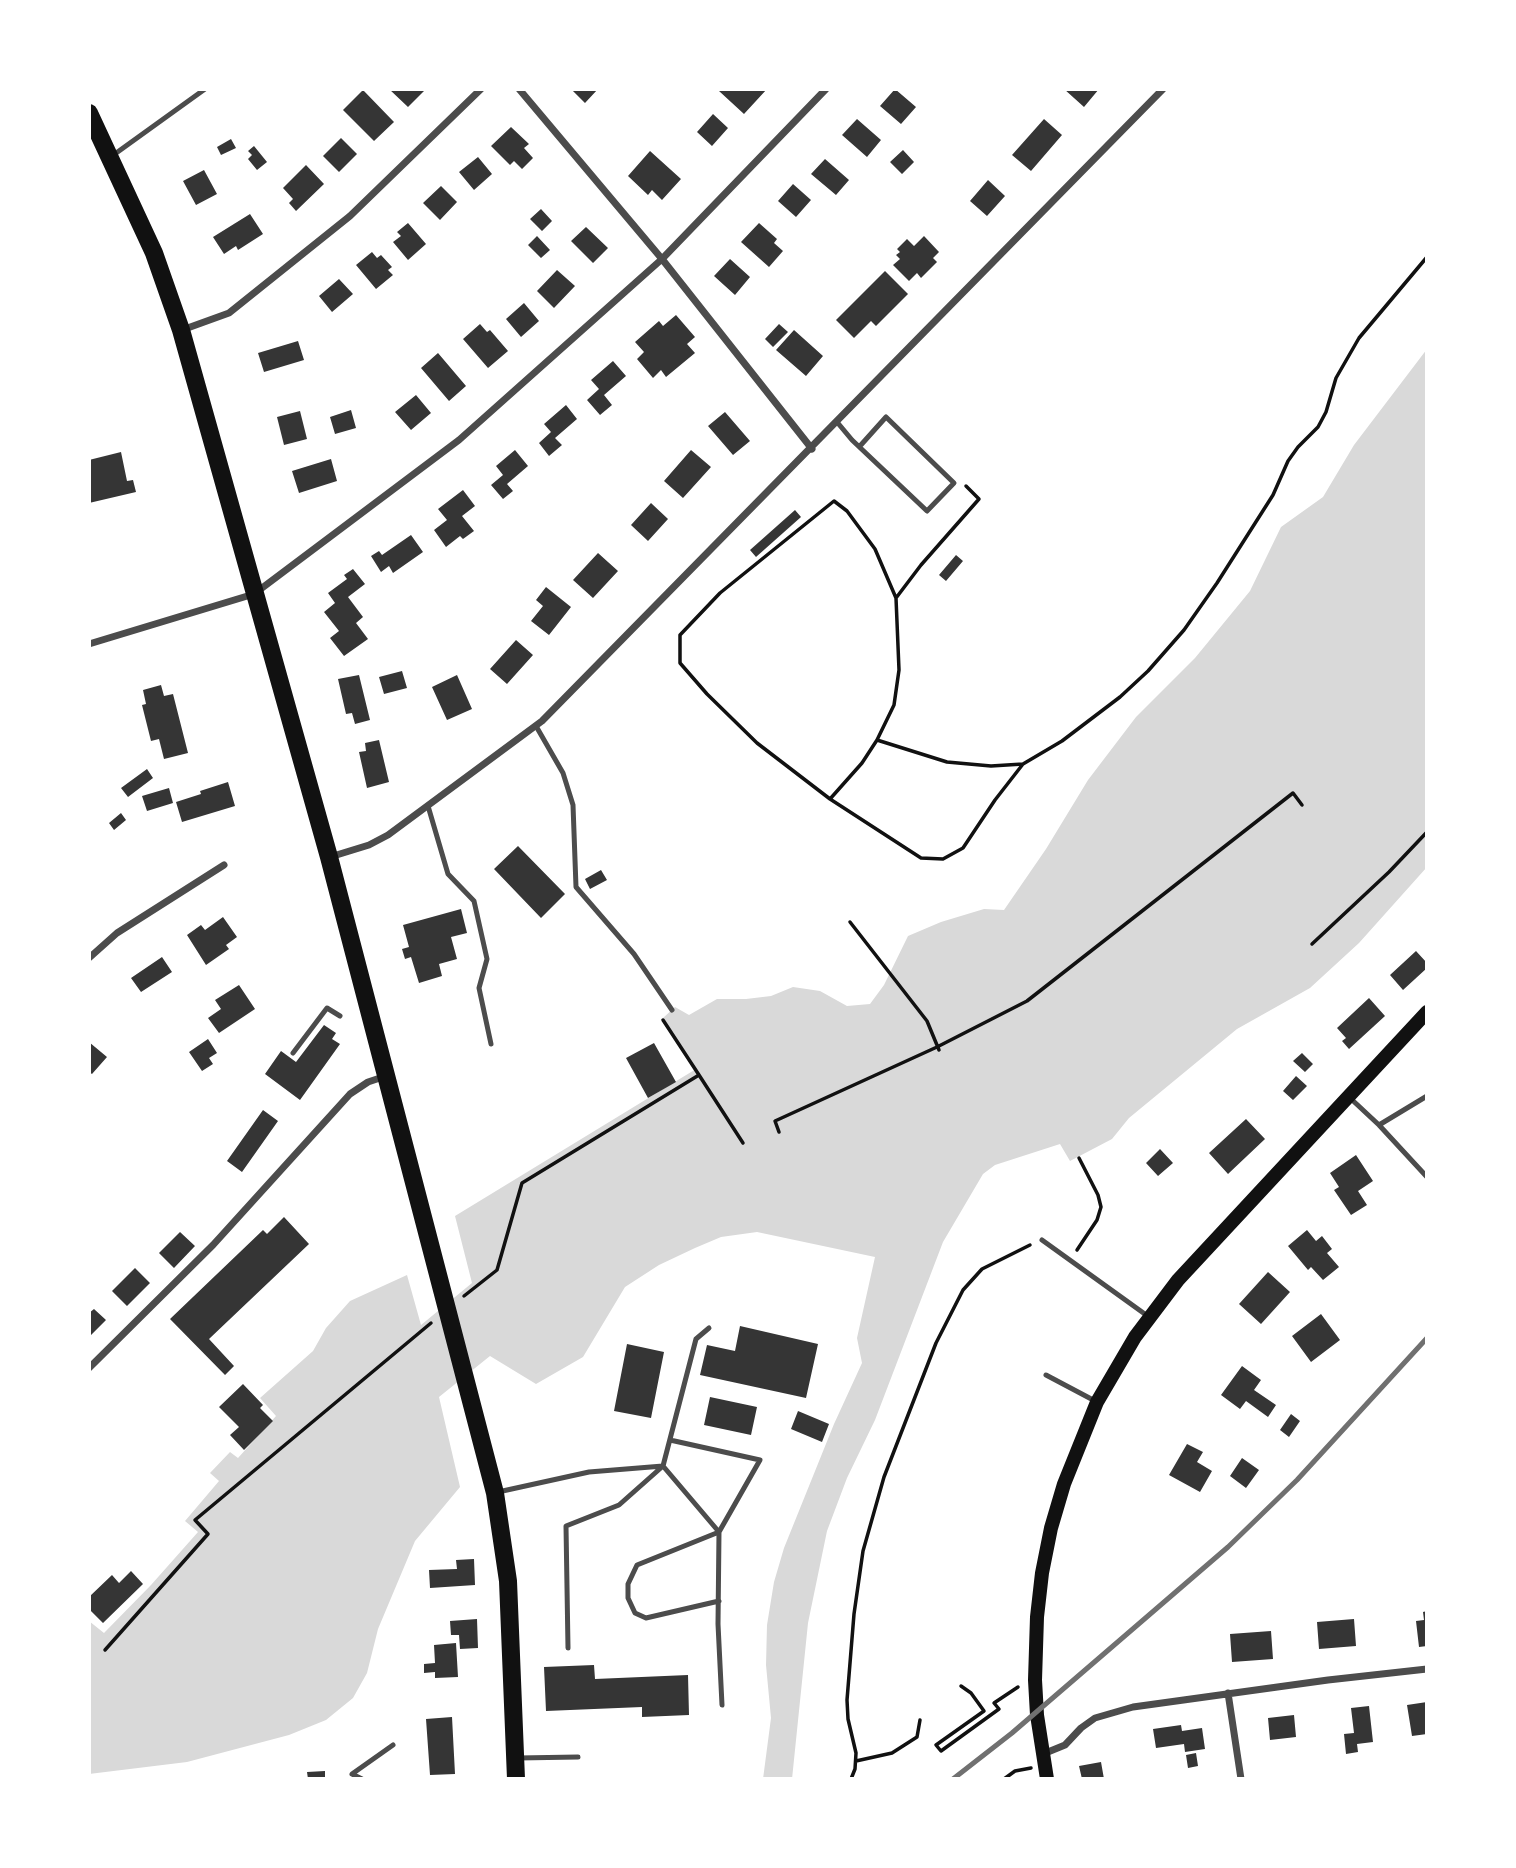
<!DOCTYPE html>
<html>
<head>
<meta charset="utf-8">
<style>
  body { margin:0 }
  #map { position:relative; width:1516px; height:1868px; overflow:hidden; background:#fff; font-family:"Fira Sans Condensed",sans-serif }
  canvas { display:block }
  .frame { position:absolute; inset:0; border:91px solid #fff; pointer-events:none }
</style>
</head>
<body>
<div id="map">
<canvas width="1516" height="1868"></canvas>
<div class="frame"></div>
</div>
<script>
const ctx = document.querySelector('canvas').getContext('2d');
ctx.lineJoin = 'round';
function fillPath(path, color) {
  ctx.fillStyle = color;
  ctx.fill(path, 'evenodd');
}
function shape(rows) {
  const path = new Path2D();
  for (const r of rows) {
    path.moveTo(r[0], r[1]);
    for (let i = 2; i < r.length; i += 2) path.lineTo(r[i], r[i + 1]);
  }
  return path;
}
function trace(path, color, width, dash) {
  ctx.strokeStyle = color;
  ctx.lineWidth = width;
  ctx.lineCap = dash ? 'butt' : 'round';
  ctx.setLineDash(dash || []);
  ctx.stroke(path);
}
fillPath(shape([
  [1427,349,1427,867,1359,943,1310,988,1237,1029,1129,1118,1112,1139,1070,1161,1060,1144,995,1165,983,1174,943,1242,875,1420,847,1478,827,1531,808,1623,792,1779,763,1779,771,1718,766,1665,767,1625,774,1582,784,1548,834,1424,862,1363,857,1338,875,1257,757,1232,721,1237,695,1248,659,1265,625,1287,583,1357,536,1384,490,1356,439,1397,460,1487,415,1541,378,1629,367,1673,353,1698,326,1720,289,1735,187,1762,89,1774,89,1621,104,1633,151,1585,198,1532,185,1521,219,1481,210,1473,230,1452,238,1458,276,1416,260,1398,313,1351,326,1328,350,1301,407,1275,421,1325,472,1283,455,1216,696,1069,663,1018,675,1007,689,1015,717,999,746,999,771,996,793,987,820,991,847,1006,870,1004,884,985,908,936,941,922,984,909,1004,910,1046,849,1088,780,1136,717,1195,658,1250,591,1281,527,1323,497,1354,445]
]), '#d9d9d9');
fillPath(shape([
  [389,89,426,89,408,107],
  [571,89,598,89,585,103],
  [720,89,767,89,744,114,719,91],
  [895,89,916,107,901,124,880,106],
  [1064,89,1099,89,1084,107],
  [363,90,394,122,374,141,343,110],
  [713,114,728,128,712,146,697,132],
  [857,119,881,140,867,157,842,135],
  [1044,119,1062,135,1031,171,1012,155],
  [511,127,529,144,524,148,533,158,522,169,514,161,510,165,491,146],
  [341,138,357,154,339,172,323,156],
  [231,139,236,148,221,155,217,147],
  [254,146,267,162,257,170,248,159,252,155,248,151],
  [903,150,914,162,902,174,890,162],
  [650,151,681,179,662,200,652,190,648,195,628,176],
  [478,157,492,174,474,190,459,172],
  [825,159,849,180,836,195,811,174],
  [306,165,324,184,296,211,289,203,293,199,283,188],
  [204,170,217,194,196,205,183,181],
  [988,180,1005,196,987,216,970,201],
  [793,184,811,200,796,217,778,201],
  [441,186,457,202,440,220,423,203],
  [541,209,552,221,542,231,530,219],
  [250,214,263,234,238,250,236,246,224,254,213,237],
  [408,223,426,244,408,260,393,242,401,236,397,232],
  [759,223,777,239,774,243,783,251,769,267,741,242],
  [586,227,608,248,593,263,571,241],
  [537,236,550,250,541,258,528,245],
  [924,236,939,252,933,258,937,262,921,278,917,273,909,281,893,265,900,259,896,255,900,252,897,249,907,239,914,246],
  [372,252,377,258,381,255,392,267,388,270,393,275,376,289,356,265],
  [730,259,750,277,735,295,714,276],
  [557,270,575,286,554,308,537,291],
  [885,271,908,294,876,326,871,321,854,338,836,320],
  [339,279,353,294,332,312,319,296],
  [524,303,539,321,521,337,506,319],
  [676,315,695,337,687,344,695,353,666,377,661,370,653,378,637,359,644,352,635,342,659,321,663,326],
  [480,324,487,332,490,330,508,351,488,368,463,339],
  [779,324,788,332,773,347,765,339],
  [794,330,823,356,806,376,776,350],
  [298,341,304,360,264,372,258,353],
  [438,353,466,386,449,401,421,368],
  [613,361,626,376,604,395,612,405,600,415,587,400,599,389,591,380],
  [416,395,431,413,411,430,395,412],
  [566,405,577,419,555,438,562,445,549,456,539,443,551,432,544,424],
  [351,410,356,428,335,434,330,417],
  [300,411,307,439,284,445,277,417],
  [725,412,750,441,733,455,708,426],
  [515,450,528,466,507,484,513,491,503,499,491,485,503,475,496,466],
  [691,450,711,467,683,498,664,481],
  [121,452,127,481,133,480,136,492,89,503,89,460],
  [331,459,337,481,299,493,292,471],
  [463,490,475,506,462,516,474,531,463,539,460,536,446,547,434,530,447,520,438,509],
  [651,503,668,519,648,541,631,525],
  [795,510,801,517,756,557,750,550],
  [411,535,423,552,393,573,389,566,381,572,371,556,379,551,382,555],
  [598,553,618,571,593,598,573,580],
  [956,555,963,561,946,581,939,575],
  [353,569,365,584,348,597,363,617,356,623,368,639,344,656,330,638,339,631,324,612,335,603,328,593,347,579,344,575],
  [546,587,571,607,549,635,531,621,543,606,536,600],
  [516,640,533,655,507,684,490,669],
  [402,671,407,688,384,694,379,677],
  [359,675,370,720,355,724,352,713,346,714,338,679],
  [457,675,472,709,447,720,432,687],
  [161,685,164,696,173,694,188,753,164,759,159,739,151,741,142,705,146,704,143,690],
  [379,740,389,782,367,788,359,752,366,751,365,743],
  [147,769,153,778,128,797,121,788],
  [228,782,235,806,182,822,176,802,201,794,200,791],
  [169,788,173,803,147,811,142,796],
  [121,813,126,820,114,830,109,823],
  [518,846,565,894,541,918,494,869],
  [601,870,607,880,590,889,585,879],
  [461,909,467,933,451,937,457,959,439,964,442,976,419,983,411,957,405,959,402,949,409,947,403,925],
  [223,917,237,937,226,945,229,949,206,965,187,935,201,925,205,930],
  [1416,951,1427,963,1427,968,1403,990,1390,975],
  [162,957,172,972,141,992,131,978],
  [239,985,255,1009,219,1033,208,1018,221,1009,215,1000],
  [1369,998,1385,1016,1349,1049,1342,1041,1346,1038,1337,1028],
  [324,1025,336,1033,332,1039,340,1044,300,1100,265,1074,281,1051,296,1062],
  [208,1039,217,1053,209,1058,213,1064,202,1071,189,1052],
  [89,1042,107,1057,92,1074,89,1072],
  [654,1043,676,1082,648,1098,626,1058],
  [1302,1053,1313,1064,1305,1072,1293,1061],
  [1296,1076,1307,1086,1293,1100,1283,1091],
  [263,1110,278,1121,242,1172,227,1161],
  [1246,1119,1265,1139,1228,1174,1209,1153],
  [1160,1149,1173,1163,1158,1176,1146,1163],
  [1356,1155,1373,1181,1358,1191,1367,1205,1351,1215,1334,1190,1339,1187,1330,1173],
  [284,1217,309,1244,209,1339,234,1366,225,1375,170,1319,263,1230,267,1234],
  [1307,1230,1316,1241,1322,1236,1332,1249,1327,1253,1339,1267,1323,1280,1311,1267,1308,1270,1288,1246],
  [180,1232,195,1246,174,1268,159,1253],
  [135,1268,150,1283,127,1306,112,1291],
  [1268,1272,1290,1292,1261,1324,1239,1304],
  [94,1309,106,1320,91,1335,89,1333,89,1313],
  [1321,1314,1340,1340,1311,1362,1292,1336],
  [740,1326,818,1344,806,1398,700,1375,707,1345,735,1351],
  [627,1344,664,1352,651,1418,614,1411],
  [1242,1366,1261,1380,1254,1390,1276,1405,1268,1417,1246,1401,1240,1409,1221,1395],
  [243,1384,263,1405,260,1408,273,1421,244,1450,230,1435,239,1427,219,1407],
  [710,1397,757,1407,751,1435,704,1425],
  [798,1411,829,1424,822,1442,791,1429],
  [1291,1414,1300,1421,1289,1437,1280,1430],
  [1187,1444,1203,1452,1197,1462,1212,1471,1200,1492,1169,1475],
  [1242,1458,1259,1470,1246,1488,1230,1476],
  [474,1559,475,1585,430,1588,429,1570,457,1569,456,1560],
  [131,1571,143,1584,103,1623,89,1609,89,1597,112,1575,119,1583],
  [1427,1611,1427,1646,1419,1647,1416,1621,1424,1620,1423,1612],
  [477,1619,478,1648,460,1649,459,1635,451,1635,450,1621],
  [1354,1619,1356,1646,1319,1649,1317,1622],
  [1271,1631,1273,1659,1232,1662,1230,1634],
  [456,1643,458,1677,435,1678,435,1672,424,1673,424,1664,435,1663,434,1645],
  [594,1665,595,1679,688,1675,689,1715,642,1717,642,1707,546,1711,544,1667],
  [1427,1702,1427,1734,1412,1736,1407,1705],
  [1369,1706,1373,1742,1357,1744,1358,1752,1346,1754,1344,1734,1354,1733,1351,1708],
  [1294,1715,1296,1737,1270,1740,1268,1718],
  [452,1717,455,1774,430,1775,426,1719],
  [1181,1725,1182,1731,1202,1728,1205,1749,1185,1752,1184,1744,1156,1748,1153,1729],
  [1196,1753,1198,1766,1188,1768,1186,1755],
  [1101,1762,1104,1779,1082,1779,1079,1766],
  [325,1771,325,1779,308,1779,307,1772]
]), '#353535');
trace(shape([
  [877,740,894,705,899,670,896,598],
  [1023,764,991,766,947,762,877,740,862,763,830,799,921,858,943,859,963,848,995,800,1023,764,1062,741,1120,697,1148,671,1184,630,1217,583,1273,495,1288,461,1298,447,1318,427,1326,412,1336,378,1359,338,1427,257],
  [830,799,757,743,707,694,680,663,680,635,720,593,834,501,847,511,875,549,896,598,921,565,979,499,966,486],
  [850,922,927,1021,939,1050],
  [1312,944,1389,872,1427,832],
  [699,1075,743,1143],
  [779,1132,775,1121,937,1047,1027,1001,1293,793,1302,805],
  [1077,1250,1097,1220,1101,1207,1098,1195,1079,1158],
  [464,1296,497,1270,522,1183,699,1075,663,1020],
  [105,1650,208,1534,195,1520,431,1323],
  [961,1686,971,1693,984,1711,936,1745,941,1751,999,1709,994,1703,1018,1687],
  [856,1761,892,1753,917,1737,920,1720],
  [851,1779,855,1769,856,1753,848,1719,847,1700,854,1614,863,1551,884,1477,936,1343,963,1290,982,1269,1030,1245],
  [1004,1779,1015,1771,1031,1768]
]), '#111', 3.5);
trace(shape([
  [112,156,205,89],
  [837,422,852,440,927,511,954,483,886,417,860,446],
  [536,726,563,773,573,805,576,887,634,954,672,1010],
  [428,806,448,874,474,901,487,959,479,988,491,1044],
  [293,1053,327,1008,340,1016],
  [1349,1097,1379,1125,1427,1177],
  [1379,1125,1427,1096],
  [1042,1240,1149,1317],
  [709,1328,696,1339,663,1466,719,1532,718,1624,722,1705],
  [1046,1375,1097,1402],
  [670,1440,760,1460,719,1532,637,1565,628,1584,628,1598,635,1613,646,1618,719,1601],
  [498,1492,589,1472,663,1466,619,1505,566,1526,568,1648],
  [518,1758,578,1757],
  [362,1779,352,1774,393,1745]
]), '#4c4c4c', 5);
trace(shape([
  [519,89,662,259,812,449],
  [182,330,229,313,350,216,481,89],
  [89,644,254,594,459,440,662,259,826,89],
  [330,857,369,845,388,835,542,721,1163,89],
  [89,958,117,933,224,865],
  [89,1368,213,1245,350,1094,368,1082,386,1076],
  [1228,1693,1241,1779],
  [1043,1754,1065,1745,1081,1728,1095,1718,1133,1707,1328,1680,1427,1669]
]), '#4c4c4c', 7);
trace(shape([
  [1047,1779,1037,1715,1035,1680,1037,1617,1042,1573,1051,1528,1064,1484,1097,1402,1135,1337,1178,1280,1427,1012]
]), '#111', 14);
trace(shape([
  [89,113,154,253,181,330,329,857,495,1493,508,1581,516,1779]
]), '#111', 18);
trace(shape([
  [953,1779,1012,1733,1228,1547,1297,1480,1427,1338]
]), '#707070', 5);
</script>
</body>
</html>
